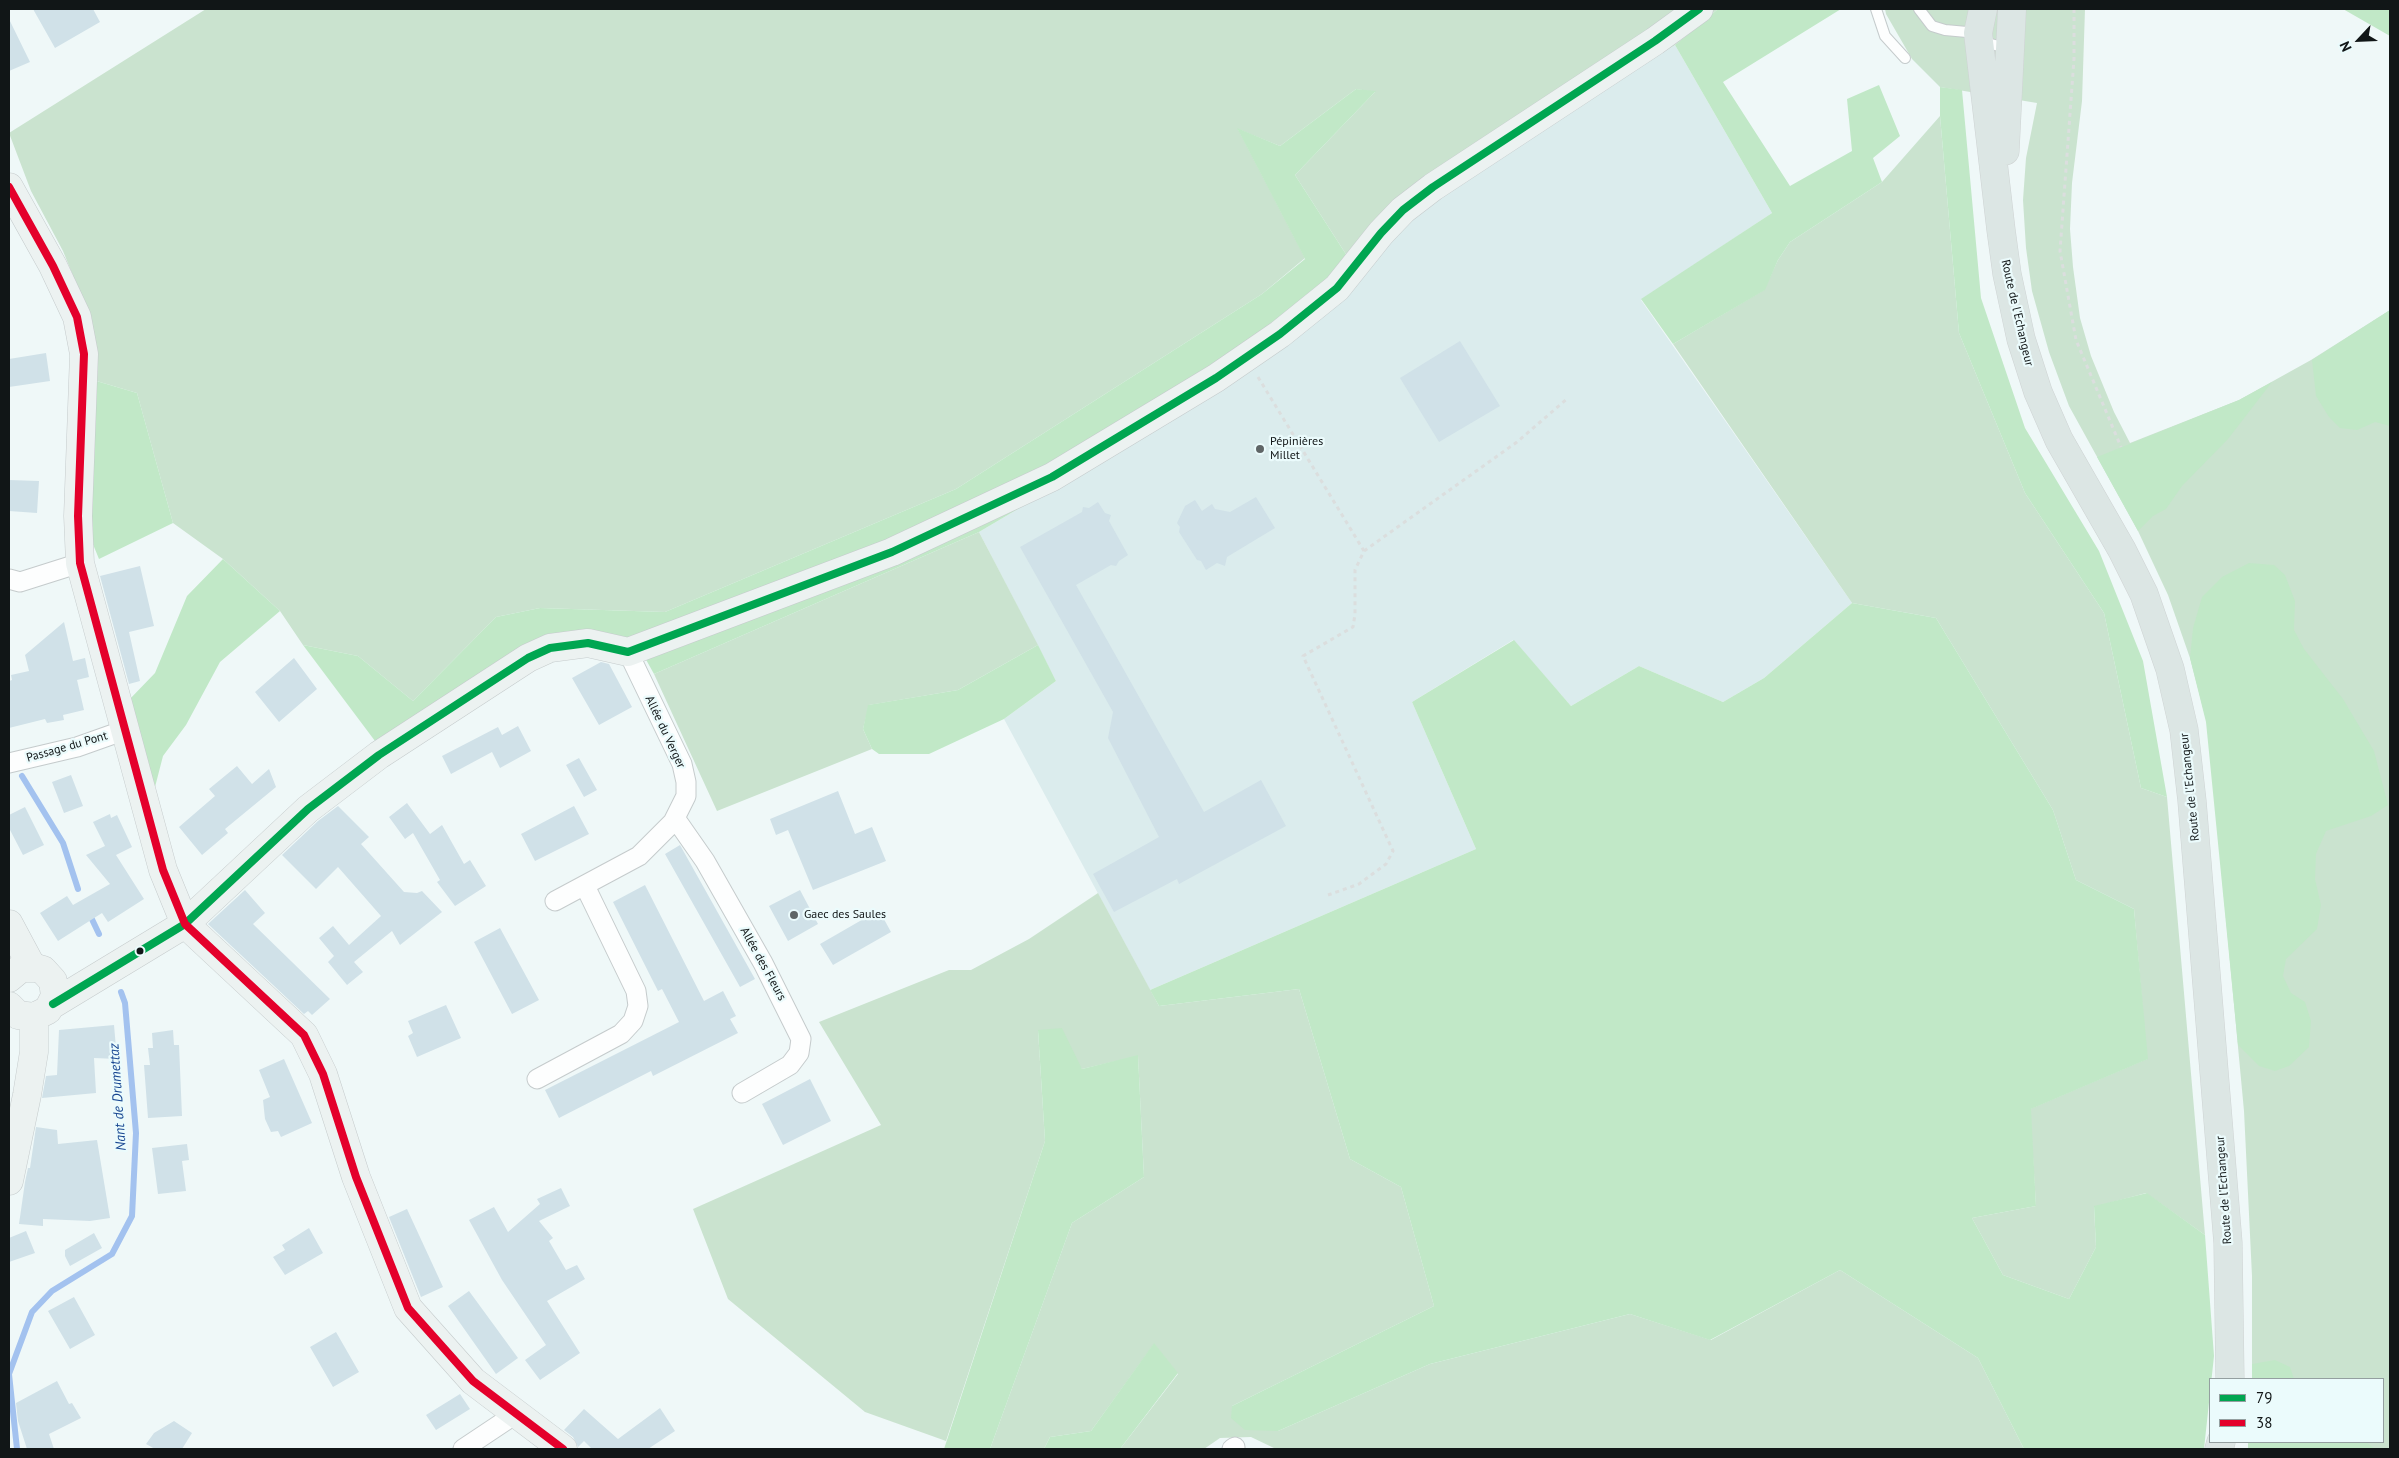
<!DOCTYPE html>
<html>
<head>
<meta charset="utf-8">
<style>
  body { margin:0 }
  #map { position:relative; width:2399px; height:1458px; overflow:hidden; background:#eff8f8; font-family:"PT Sans",sans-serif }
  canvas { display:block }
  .frame { position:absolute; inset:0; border:10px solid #111617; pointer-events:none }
  .legend { position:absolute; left:2209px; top:1378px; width:175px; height:65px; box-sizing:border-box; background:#ebfbfc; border:1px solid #949fa0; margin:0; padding:6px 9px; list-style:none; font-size:15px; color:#111617 }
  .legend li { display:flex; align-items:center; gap:10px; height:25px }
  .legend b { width:25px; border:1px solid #949fa0 }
  .north { position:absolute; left:2334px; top:15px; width:50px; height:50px; -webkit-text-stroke:4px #ebfbfc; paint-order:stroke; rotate:245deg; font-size:14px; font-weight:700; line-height:20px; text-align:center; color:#111617 }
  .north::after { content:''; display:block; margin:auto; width:18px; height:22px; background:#111617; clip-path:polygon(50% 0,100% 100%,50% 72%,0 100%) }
</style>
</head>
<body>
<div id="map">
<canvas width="2399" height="1458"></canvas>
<div class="frame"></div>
<ul class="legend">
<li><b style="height:6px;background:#00a651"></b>79</li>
<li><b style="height:6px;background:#e4002b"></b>38</li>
</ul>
<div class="north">N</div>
</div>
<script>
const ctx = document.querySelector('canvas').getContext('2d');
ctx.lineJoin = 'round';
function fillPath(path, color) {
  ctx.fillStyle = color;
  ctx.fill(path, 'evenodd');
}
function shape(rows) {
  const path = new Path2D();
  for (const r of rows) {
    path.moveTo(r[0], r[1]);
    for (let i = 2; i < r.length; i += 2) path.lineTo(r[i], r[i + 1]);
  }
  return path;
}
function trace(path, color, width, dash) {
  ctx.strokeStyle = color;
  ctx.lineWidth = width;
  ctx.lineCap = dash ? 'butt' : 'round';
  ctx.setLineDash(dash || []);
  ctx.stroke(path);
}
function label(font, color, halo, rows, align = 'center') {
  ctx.font = font + ' "PT Sans",sans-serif';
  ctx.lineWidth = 4.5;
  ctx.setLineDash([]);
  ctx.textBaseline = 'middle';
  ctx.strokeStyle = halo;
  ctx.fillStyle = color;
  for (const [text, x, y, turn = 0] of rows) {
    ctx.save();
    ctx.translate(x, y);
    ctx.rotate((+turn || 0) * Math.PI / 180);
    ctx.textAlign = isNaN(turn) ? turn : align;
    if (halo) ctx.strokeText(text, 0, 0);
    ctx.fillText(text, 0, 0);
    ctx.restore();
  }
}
fillPath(shape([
  [1675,45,1772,213,1641,300,1852,603,1764,678,1723,702,1639,666,1571,706,1513,640,1412,702,1476,849,1150,990,1004,719,1056,681,979,532,1223,388,1408,217,1534,131]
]), '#dbeced');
fillPath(shape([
  [206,9,1718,9,1675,45,1534,131,1408,217,1360,276,1295,175,1375,92,1356,89,1280,146,1238,129,1305,258,1262,294,956,489,665,612,540,608,496,617,413,701,358,656,303,645,280,611,223,559,173,523,137,393,93,380,93,325,63,251,31,191,9,133],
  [1885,9,2085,9,2082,101,2072,183,2070,229,2073,267,2080,318,2091,356,2114,412,2130,443,2239,400,2311,360,2390,310,2390,1449,2248,1449,2248,1442,2383,1442,2383,1379,2252,1379,2252,1276,2244,1111,2208,727,2190,658,2168,595,2138,531,2069,406,2049,352,2032,291,2026,248,2023,200,2026,158,2037,103,1940,87,1912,59,1886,14],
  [1940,116,1959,333,2025,493,2104,613,2141,788,2167,797,2205,1235,2146,1193,2094,1207,2096,1247,2069,1299,2003,1275,1972,1218,2036,1206,2030,1109,2147,1059,2134,909,2076,880,2053,810,1936,618,1852,603,1673,344,1764,290,1778,260,1790,242,1882,182],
  [979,532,1038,645,958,690,869,705,863,729,872,749,717,811,654,674],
  [1098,893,1159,1006,1299,989,1350,1159,1401,1187,1434,1306,1232,1406,1278,1431,1430,1364,1630,1314,1711,1340,1840,1270,1978,1358,2024,1449,1276,1449,1251,1437,1220,1438,1204,1449,1120,1449,1178,1374,1154,1344,1091,1431,1050,1437,1044,1449,990,1449,1072,1223,1144,1177,1138,1056,1082,1069,1038,1030,1045,1141,946,1441,865,1412,728,1299,693,1209,881,1125,819,1022,949,970,971,970,1029,939]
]), '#cae3cf');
fillPath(shape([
  [1718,9,1841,9,1723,82,1790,186,1852,151,1847,99,1879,85,1900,136,1873,158,1882,182,1790,242,1778,260,1765,290,1673,344,1641,299,1772,213,1675,45],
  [2343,9,2390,9,2390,36],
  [1940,87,1962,90,1981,298,2025,428,2099,551,2143,661,2167,797,2141,788,2104,613,2025,493,1959,333,1940,116],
  [1356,89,1376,91,1295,175,1360,276,1223,388,979,532,654,674,634,638,556,636,378,745,303,645,358,656,413,701,496,617,540,608,665,612,956,489,1262,294,1305,259,1237,128,1280,146],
  [2390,310,2390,426,2375,422,2357,430,2340,428,2329,417,2316,396,2312,360],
  [93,380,137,393,173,523,99,559,90,537],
  [2272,382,2228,439,2182,486,2166,509,2153,516,2138,531,2097,457,2239,400],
  [223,559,280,611,220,662,186,725,163,756,155,787,127,702,155,673,187,596],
  [2249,563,2274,565,2285,575,2295,601,2294,630,2304,649,2343,699,2374,751,2388,805,2371,816,2326,831,2316,854,2315,879,2321,905,2317,929,2286,959,2283,976,2291,993,2305,1002,2311,1021,2309,1047,2289,1066,2275,1071,2259,1066,2238,1045,2206,722,2190,658,2193,628,2202,597,2222,577],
  [1852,603,1936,618,2053,810,2076,880,2134,909,2148,1059,2031,1109,2036,1206,1972,1218,2003,1275,2069,1299,2096,1247,2094,1206,2147,1193,2205,1235,2214,1356,2204,1449,2024,1449,1978,1358,1840,1270,1710,1340,1630,1314,1430,1364,1278,1431,1245,1430,1231,1418,1232,1406,1434,1306,1401,1187,1350,1159,1299,989,1159,1006,1150,990,1476,849,1412,702,1514,640,1571,706,1639,666,1723,702,1764,678],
  [1038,645,1056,681,1004,719,929,754,879,754,872,749,863,729,868,705,958,690],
  [1062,1028,1082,1069,1138,1055,1144,1177,1072,1223,990,1449,944,1449,1045,1141,1038,1030],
  [1154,1343,1178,1373,1120,1449,1044,1449,1050,1437,1091,1431],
  [2275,1360,2290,1367,2294,1379,2252,1379,2252,1364],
  [2248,1442,2366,1442,2375,1449,2248,1449]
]), '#c1e8c7');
trace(shape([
  [22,776,63,843,78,889],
  [89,913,99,934],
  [17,1449,9,1374,32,1312,52,1291,112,1254,132,1216,136,1133,125,1003,121,992]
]), '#a3c2ef', 6);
fillPath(shape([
  [33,9,93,9,100,22,55,48],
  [9,19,30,62,9,71],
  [1460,341,1500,406,1439,442,1400,378],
  [46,353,50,381,9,387,9,359],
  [9,480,39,481,37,513,9,511],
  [1256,497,1275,528,1227,557,1225,566,1217,563,1206,570,1201,561,1197,560,1179,532,1180,527,1177,523,1185,506,1195,500,1202,511,1212,504,1215,509,1230,512],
  [1098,502,1105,513,1111,515,1109,521,1128,555,1119,561,1116,566,1111,565,1076,585,1204,812,1261,780,1286,826,1179,884,1177,879,1114,912,1093,874,1159,837,1108,738,1113,712,1020,547,1082,512,1083,507,1089,508],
  [140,566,154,626,129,632,140,681,129,684,100,576],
  [64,622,73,661,85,658,89,677,77,680,84,710,63,715,64,720,47,723,45,719,9,728,9,681,12,680,11,675,29,671,25,655],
  [294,658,317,689,279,722,255,692],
  [601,662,609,664,632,707,599,725,572,678],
  [518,726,531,751,500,768,492,752,451,774,442,756,498,727,502,735],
  [579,758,597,790,584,797,566,765],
  [237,766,252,784,269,769,276,787,225,829,228,833,202,855,179,827,215,796,209,789],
  [71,775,83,806,64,813,52,782],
  [838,791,855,834,872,827,886,861,813,890,788,830,776,835,770,819],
  [407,803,430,834,442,825,464,864,470,860,486,886,455,906,437,882,440,880,413,833,405,839,389,817],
  [338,806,369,837,361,844,404,892,417,893,422,891,442,912,400,945,392,931,354,962,363,972,347,985,328,962,334,956,319,938,333,926,349,945,381,916,338,867,316,889,282,855,318,821],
  [574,806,589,834,535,861,521,834],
  [25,807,44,845,23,855,9,828,9,815],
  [110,814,111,818,117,815,132,847,116,855,144,899,108,922,102,913,58,941,40,913,67,896,73,905,110,884,86,855,105,846,93,822],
  [680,845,755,979,740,987,665,854],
  [645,885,704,1001,723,991,736,1016,730,1019,738,1033,653,1076,651,1071,559,1118,545,1090,679,1022,662,989,658,991,613,902],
  [245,890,265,913,253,924,330,999,312,1015,308,1011,304,1014,208,924],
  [800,890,818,924,788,941,769,906],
  [879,910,891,932,833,965,820,944],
  [500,928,539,1000,512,1014,474,942],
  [446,1005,461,1038,417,1057,408,1036,413,1033,408,1021],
  [114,1025,117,1059,94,1058,96,1093,42,1098,46,1076,57,1075,59,1030],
  [173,1030,174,1045,179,1045,182,1116,148,1118,144,1065,150,1065,148,1048,153,1048,152,1033],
  [284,1059,312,1123,281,1137,278,1131,271,1132,265,1119,263,1100,270,1097,259,1070],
  [810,1079,831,1121,783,1145,762,1104],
  [36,1127,57,1130,58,1144,97,1140,110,1218,90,1221,43,1219,43,1226,19,1224,25,1182,28,1168,30,1168],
  [187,1144,189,1160,182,1161,186,1191,158,1194,152,1148],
  [561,1188,570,1206,539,1221,553,1238,549,1241,566,1270,577,1265,585,1279,547,1301,580,1353,540,1380,525,1360,546,1345,502,1280,469,1220,494,1207,508,1232,540,1204,537,1199],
  [407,1209,443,1287,421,1297,389,1217],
  [309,1228,323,1253,285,1275,273,1257,285,1250,282,1245],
  [26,1231,35,1253,9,1262,9,1238],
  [94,1233,102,1248,70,1266,65,1256,65,1250],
  [469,1291,518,1358,496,1374,448,1306],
  [74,1297,95,1335,70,1349,48,1311],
  [336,1332,359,1372,333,1387,310,1347],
  [57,1381,69,1404,72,1403,81,1418,49,1434,54,1449,27,1449,18,1421,16,1403],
  [460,1394,470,1409,436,1430,426,1415],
  [660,1408,675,1431,648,1449,592,1449,584,1441,578,1447,573,1437,564,1430,584,1409,618,1439],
  [174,1421,192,1433,182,1449,155,1449,146,1444,154,1433]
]), '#d0e1e8');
const lane = shape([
  [1876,9,1885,36,1905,58],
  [1919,9,1932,26,1945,30,1978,33,1991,44,1999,46,2009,43]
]);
const street = shape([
  [9,579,20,582,80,563],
  [9,763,77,747,125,730],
  [675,818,705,861,763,963,801,1039,799,1053,790,1065,742,1093],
  [555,901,639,856,673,822,686,796,686,782,682,764,628,652],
  [537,1079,621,1034,633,1021,638,1006,636,991,585,886],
  [463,1449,514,1415],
  [1232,1449,1235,1447]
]);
const secondary = shape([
  [9,187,53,266,77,317,84,354,78,516,80,563,163,870,185,924,304,1035,323,1074,356,1177,408,1308,473,1381,563,1449],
  [9,924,32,967],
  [9,978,21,968,36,968,43,970,53,981,55,996,48,1010,34,1017,18,1015,9,1006],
  [53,1004,185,924,308,809,379,755,528,658,550,648,588,643,628,652,892,552,1052,477,1216,378,1280,334,1337,288,1381,233,1403,210,1433,187,1655,41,1699,9],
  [9,1181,27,1095,34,1052,34,1017]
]);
const primary = shape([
  [1983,9,1978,33,2001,230,2007,274,2021,339,2038,392,2059,440,2122,550,2144,594,2170,669,2184,730,2192,801,2228,1243,2230,1379],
  [2005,151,2012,9],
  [2219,1449,2221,1442]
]);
trace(lane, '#c5cbcc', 12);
trace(street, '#c5cbcc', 21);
trace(secondary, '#c5cbcc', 29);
trace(primary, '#ced3d3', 29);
trace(shape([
  [2074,9,2074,59,2060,251,2076,340,2121,447],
  [1258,377,1364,551,1355,570,1355,614,1353,627,1303,656,1393,851,1386,864,1359,884,1328,895],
  [1364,551,1517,442,1568,398]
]), '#dbdede', 3, [4, 4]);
trace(lane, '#fdfefe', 10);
trace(street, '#fdfefe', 19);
trace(secondary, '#ecf2f1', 28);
trace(primary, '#dce6e4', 28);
trace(shape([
  [53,1004,185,924,308,809,379,755,528,658,550,648,588,643,628,652,892,552,1052,477,1216,378,1280,334,1337,288,1381,233,1403,210,1433,187,1655,41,1699,9]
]), '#00a651', 8);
trace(shape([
  [9,187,53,266,77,317,84,354,78,516,80,563,163,870,185,924,304,1035,323,1074,356,1177,408,1308,473,1381,563,1449]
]), '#e4002b', 8);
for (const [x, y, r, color] of [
  [1260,449,5,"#5f6566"],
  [794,915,5,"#5f6566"],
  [140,951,4.5,"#111617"]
]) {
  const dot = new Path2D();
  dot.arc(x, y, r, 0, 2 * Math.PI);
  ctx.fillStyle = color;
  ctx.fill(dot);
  trace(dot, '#ebfbfc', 2);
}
label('12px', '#111617', '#ebfbfc', [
  ["Route de l'Echangeur",2017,313,77],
  ["Allée du Verger",665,732,65],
  ["Passage du Pont",67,747,-16],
  ["Route de l'Echangeur",2190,787,-96],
  ["Allée des Fleurs",763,964,61],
  ["Route de l'Echangeur",2224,1190,-94]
]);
label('12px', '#111617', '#ebfbfc', [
  ["Pépinières",1270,442],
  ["Millet",1270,456],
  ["Gaec des Saules",804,915]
], 'left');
label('italic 14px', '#184691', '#ebfbfc', [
  ["Nant de Drumettaz",118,1097,-94]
]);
</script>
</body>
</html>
